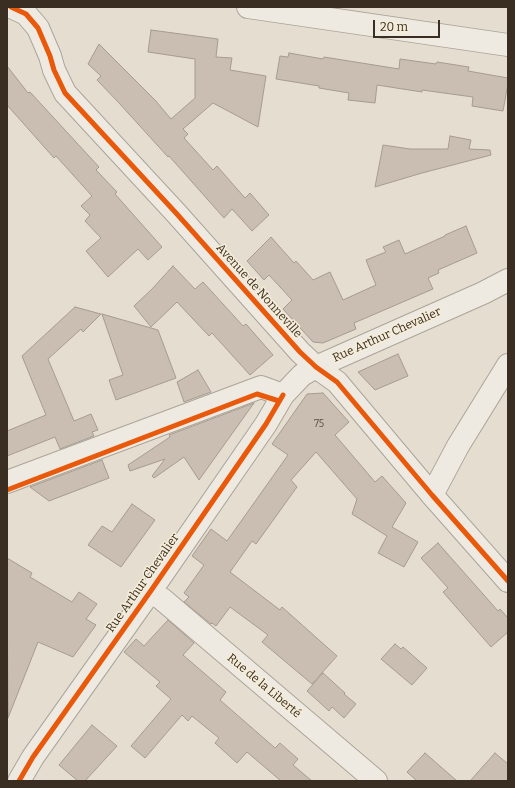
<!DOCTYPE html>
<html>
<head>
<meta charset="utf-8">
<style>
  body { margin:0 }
  #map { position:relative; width:515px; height:788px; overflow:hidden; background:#e5ded0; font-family:Bitter,serif }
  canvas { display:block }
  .frame { position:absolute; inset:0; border:8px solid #3a2d21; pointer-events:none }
  .scale { position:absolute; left:373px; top:20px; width:67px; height:18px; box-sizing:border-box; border:2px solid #3a2d21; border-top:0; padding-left:5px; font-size:12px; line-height:14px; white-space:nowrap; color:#3a2d21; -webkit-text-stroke:3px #f5edd8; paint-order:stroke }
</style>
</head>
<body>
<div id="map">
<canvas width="515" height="788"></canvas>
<div class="frame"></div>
<div class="scale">20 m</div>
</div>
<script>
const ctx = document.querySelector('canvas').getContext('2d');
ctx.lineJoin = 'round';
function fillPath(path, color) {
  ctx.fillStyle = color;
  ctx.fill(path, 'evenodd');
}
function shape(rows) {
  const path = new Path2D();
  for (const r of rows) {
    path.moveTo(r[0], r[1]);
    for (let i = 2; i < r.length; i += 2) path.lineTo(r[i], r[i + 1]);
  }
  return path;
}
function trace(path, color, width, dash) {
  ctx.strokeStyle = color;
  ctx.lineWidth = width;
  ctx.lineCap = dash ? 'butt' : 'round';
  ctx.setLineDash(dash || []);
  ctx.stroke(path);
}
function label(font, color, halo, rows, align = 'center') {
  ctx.font = font + ' Bitter,serif';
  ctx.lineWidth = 3;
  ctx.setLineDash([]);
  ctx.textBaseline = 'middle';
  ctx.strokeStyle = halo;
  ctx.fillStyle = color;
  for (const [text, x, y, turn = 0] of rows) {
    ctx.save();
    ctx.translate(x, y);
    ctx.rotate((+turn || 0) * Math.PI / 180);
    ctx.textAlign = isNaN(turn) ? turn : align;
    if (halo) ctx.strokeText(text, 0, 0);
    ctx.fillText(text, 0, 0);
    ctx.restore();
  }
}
const building = shape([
  [151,30,218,39,216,57,232,58,230,70,266,76,258,127,213,103,183,129,188,134,184,138,213,170,217,166,245,198,250,193,269,215,252,231,232,209,224,218,169,156,168,157,119,103,97,80,101,76,88,64,99,44,155,100,171,119,195,98,195,59,148,52,151,30],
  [289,53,323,59,324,57,399,69,400,59,436,64,437,62,469,67,468,71,508,78,508,84,503,111,472,106,473,97,422,90,422,92,377,85,375,103,348,100,349,93,319,88,319,86,276,79,280,56,288,57,289,53],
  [7,66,28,93,30,92,99,167,96,170,117,192,115,194,162,247,148,260,138,249,108,277,86,251,101,238,85,221,90,215,81,206,92,196,56,156,54,158,7,105,7,66],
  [450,136,471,140,469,149,490,150,491,155,422,173,375,187,383,145,410,149,448,149,450,136],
  [466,226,477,253,438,270,439,273,428,278,433,289,354,323,356,329,323,343,313,342,283,309,292,300,269,275,264,280,247,261,271,237,294,263,296,261,313,280,330,272,343,300,376,285,366,260,386,252,383,247,399,240,405,254,445,236,445,235,466,226],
  [173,266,195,289,203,282,243,326,246,324,273,355,250,375,212,333,209,336,177,302,151,327,134,306,152,289,173,266],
  [75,307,101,314,83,332,81,329,48,359,74,421,91,414,98,430,92,432,94,436,60,449,55,437,7,456,7,431,46,415,22,356,75,307],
  [102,314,158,330,176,378,116,400,109,380,123,375,102,314],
  [398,354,408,376,375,390,358,372,398,354],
  [198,370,211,392,184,402,177,382,198,370],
  [323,393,349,422,335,435,375,482,382,476,406,503,392,527,418,542,404,567,378,553,387,536,352,514,357,499,316,452,291,480,297,487,256,544,252,541,230,572,280,610,282,607,337,656,312,684,262,642,268,635,230,607,216,626,212,623,211,624,184,602,189,597,184,593,204,565,192,556,211,529,227,541,288,455,272,444,307,394,323,393],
  [254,403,199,480,184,457,154,478,152,476,165,459,130,471,128,465,170,437,169,435,254,403],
  [102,460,109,478,49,501,30,487,102,460],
  [132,504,155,520,121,567,88,545,102,526,112,532,132,504],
  [438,543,498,611,500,609,508,618,508,632,491,647,443,592,448,588,421,558,438,543],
  [7,558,32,573,30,577,72,602,79,592,97,604,86,619,96,625,73,657,38,642,8,718,7,558],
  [168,620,194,643,183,655,226,692,220,700,275,748,280,743,298,759,293,765,312,781,281,781,247,752,237,763,215,743,219,738,192,716,188,721,182,715,145,758,131,746,171,699,156,686,160,682,124,652,136,639,144,646,168,620],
  [395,644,401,649,403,647,427,668,412,685,381,659,395,644],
  [323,673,345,693,344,694,356,704,344,718,332,707,329,711,307,691,323,673],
  [92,725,117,746,85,781,78,781,59,765,92,725],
  [425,753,457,781,417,781,407,772,425,753],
  [495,753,508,764,508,781,470,781,495,753]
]);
fillPath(building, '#c9beb1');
trace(building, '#a69b8f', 1);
const minor = shape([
  [11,7,26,14,38,28,50,56,54,70,65,93,176,213,300,352,316,367,337,382,432,495,508,581],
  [248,7,508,45],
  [7,482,261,387,283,395],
  [432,495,458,446,508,365],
  [150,592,162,599,376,781],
  [19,781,33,757,150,592,266,424,283,395,302,375,316,367,483,293,508,280]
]);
trace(minor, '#aba498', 24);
trace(minor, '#eeeae1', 22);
trace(shape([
  [11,7,26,14,38,28,50,56,54,70,65,93,176,213,300,352,316,367,337,382,432,495,508,581],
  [7,490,257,394,279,401],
  [19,781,33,757,150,592,266,424,283,395]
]), '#e8590c', 5);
label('10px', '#5e5145', null, [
  ["75",319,424]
]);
label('12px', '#3a2d21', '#f5edd8', [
  ["Avenue de Nonneville",259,291,48],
  ["Rue Arthur Chevalier",387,335,-24],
  ["Rue Arthur Chevalier",143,583,-55],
  ["Rue de la Liberté",264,686,40]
]);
</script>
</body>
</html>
